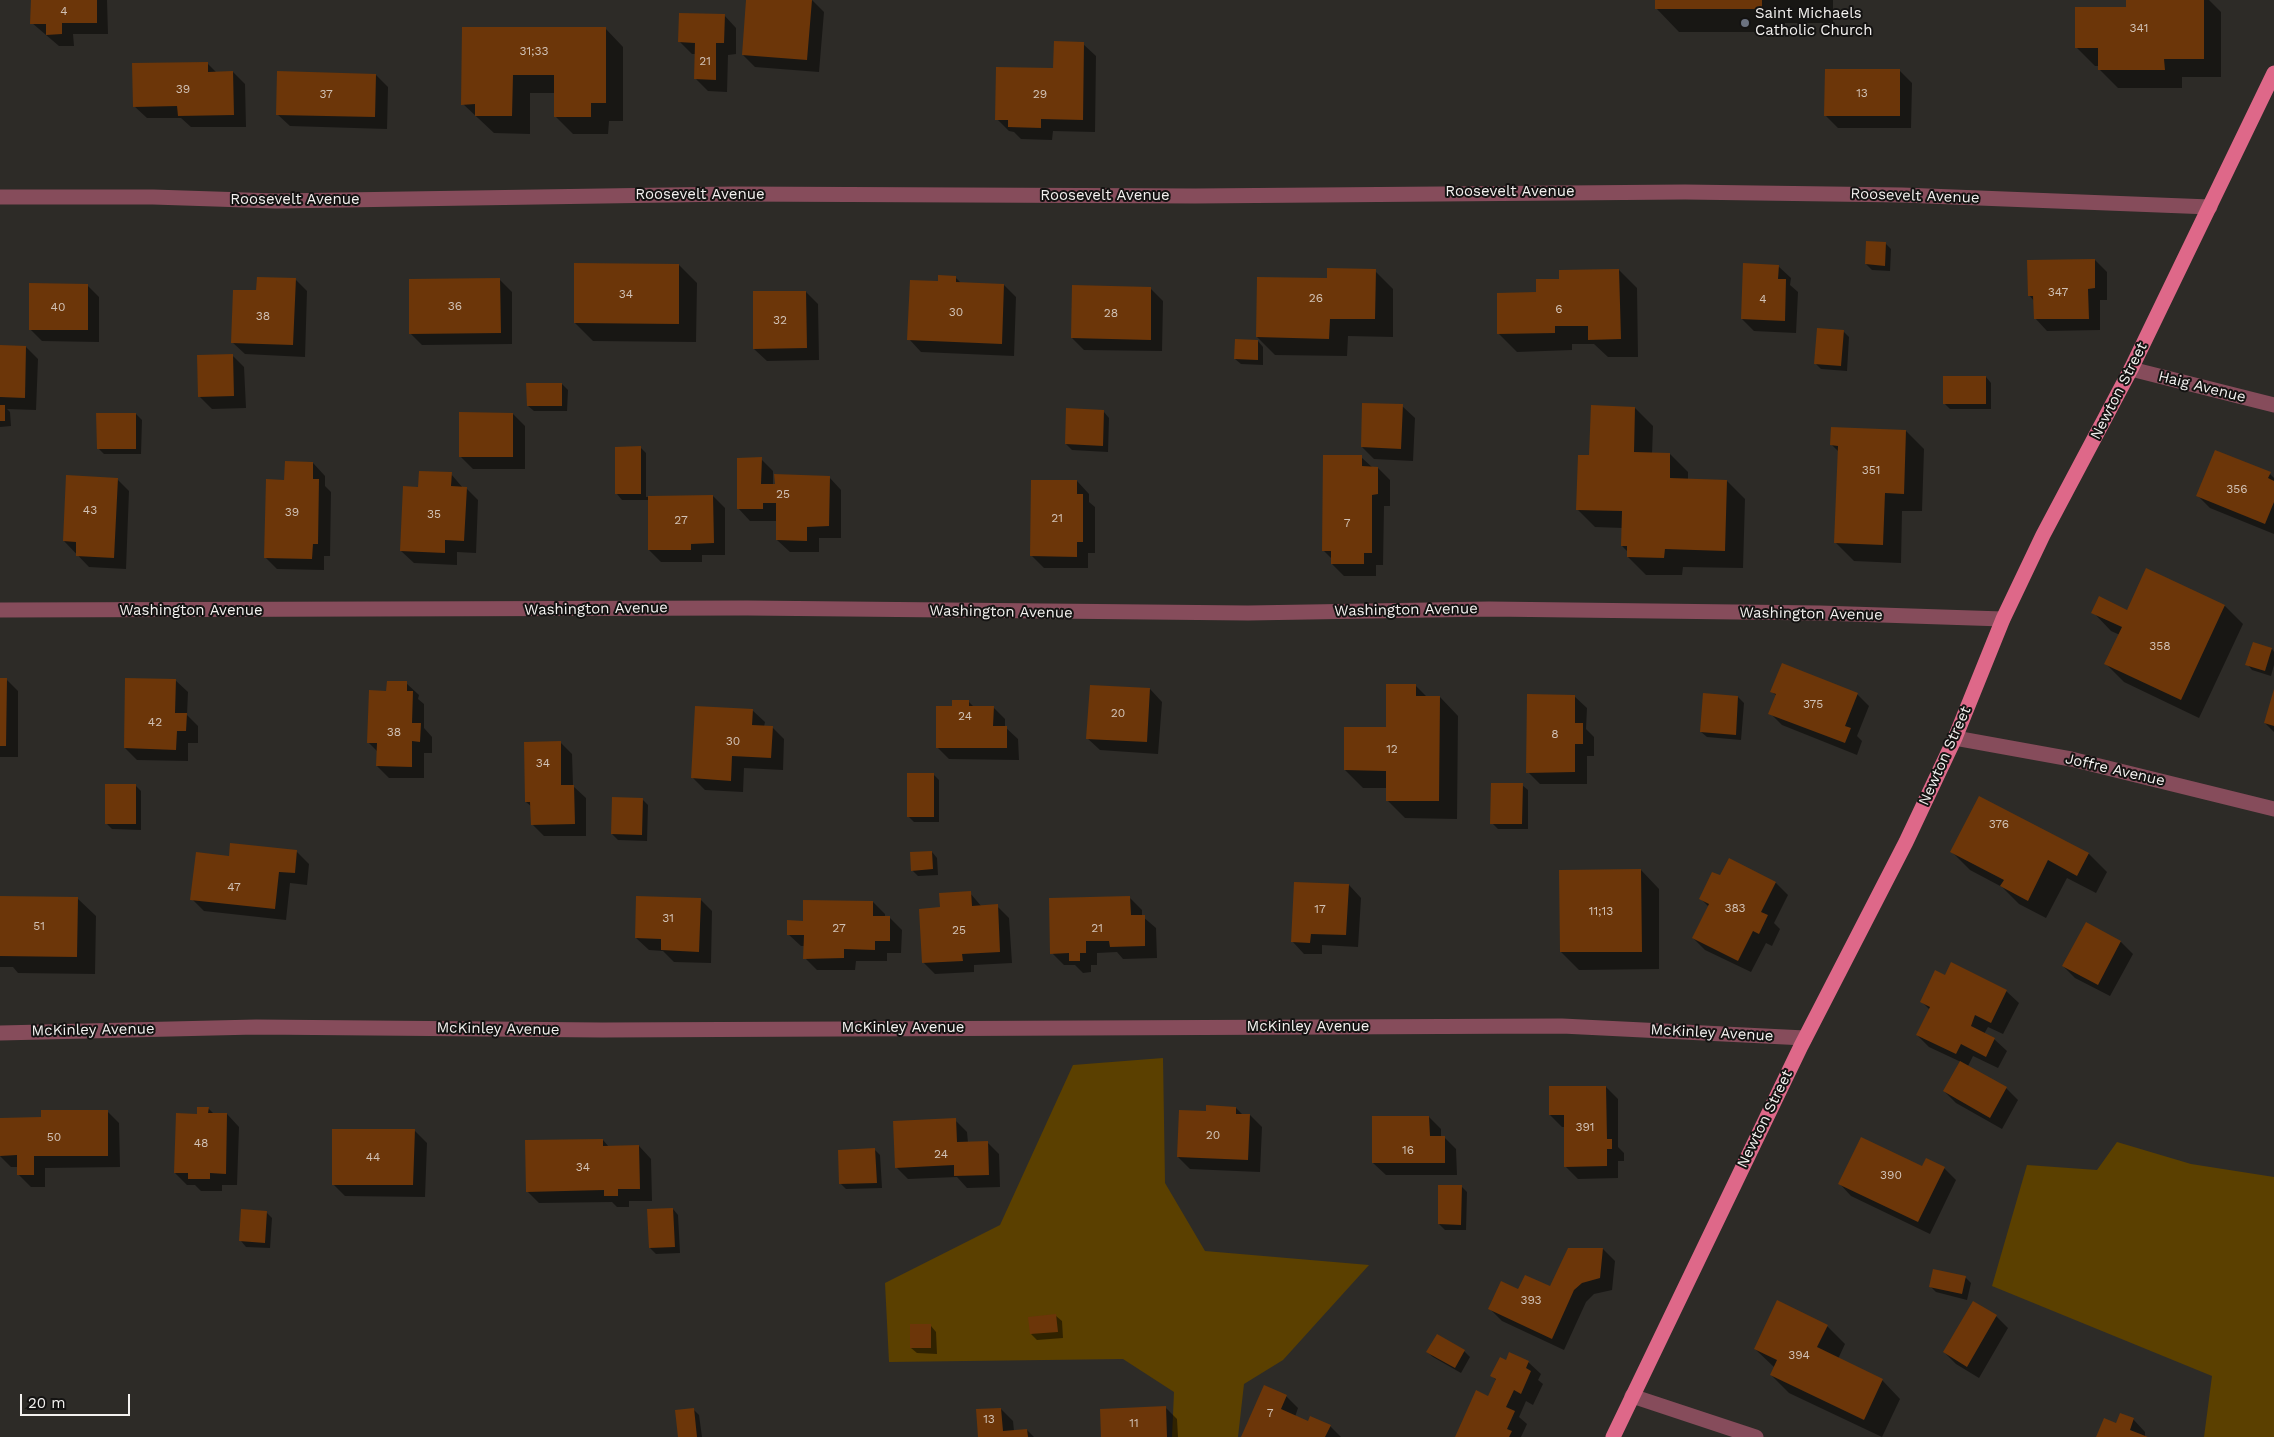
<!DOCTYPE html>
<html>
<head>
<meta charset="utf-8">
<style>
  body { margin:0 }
  #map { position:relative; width:2274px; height:1437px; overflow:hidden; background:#2d2b27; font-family:"Work Sans",sans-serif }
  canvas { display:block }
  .scale { position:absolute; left:20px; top:1394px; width:110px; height:22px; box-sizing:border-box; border:2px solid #f3f1ef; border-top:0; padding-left:6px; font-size:15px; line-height:18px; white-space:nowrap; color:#f3f1ef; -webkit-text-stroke:4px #141312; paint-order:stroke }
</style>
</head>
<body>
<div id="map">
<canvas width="2274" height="1437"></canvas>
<div class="scale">20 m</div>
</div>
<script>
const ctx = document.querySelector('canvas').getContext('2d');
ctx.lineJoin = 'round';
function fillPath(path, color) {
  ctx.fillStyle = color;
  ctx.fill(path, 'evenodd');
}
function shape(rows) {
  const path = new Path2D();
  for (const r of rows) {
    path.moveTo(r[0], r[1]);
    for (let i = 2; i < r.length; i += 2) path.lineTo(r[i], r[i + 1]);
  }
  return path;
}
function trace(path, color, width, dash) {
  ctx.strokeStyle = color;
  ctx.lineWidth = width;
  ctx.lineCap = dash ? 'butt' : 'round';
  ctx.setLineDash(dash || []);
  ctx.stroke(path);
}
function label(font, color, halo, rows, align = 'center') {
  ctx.font = font + ' "Work Sans",sans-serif';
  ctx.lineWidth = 4;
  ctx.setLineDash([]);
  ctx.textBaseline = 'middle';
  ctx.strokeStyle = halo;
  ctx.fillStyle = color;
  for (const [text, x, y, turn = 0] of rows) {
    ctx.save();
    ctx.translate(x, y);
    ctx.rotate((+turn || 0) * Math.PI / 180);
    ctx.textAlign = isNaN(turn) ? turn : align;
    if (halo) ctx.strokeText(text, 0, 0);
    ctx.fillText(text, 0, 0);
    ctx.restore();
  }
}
fillPath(shape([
  [1163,1058,1165,1183,1205,1251,1369,1265,1283,1360,1244,1384,1238,1437,1172,1437,1174,1392,1123,1359,889,1362,885,1283,1000,1225,1073,1065],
  [2117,1142,2191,1164,2274,1177,2274,1437,2204,1437,2212,1376,1992,1286,2027,1165,2097,1170]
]), '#5b4000');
fillPath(shape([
  [32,0,107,0,108,34,73,34,74,46,59,46,32,23],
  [747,0,812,0,824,12,819,72,755,67,743,55],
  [1656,0,1833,0,1833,23,1785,23,1785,32,1679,32,1656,8],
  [2128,0,2209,0,2221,12,2221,77,2182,77,2182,88,2118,88,2100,70,2099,66,2095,66,2077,48,2128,8],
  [724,15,736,28,736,54,728,55,727,92,708,91,696,79,696,54,692,54,680,42],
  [463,28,605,28,623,47,623,121,609,121,608,134,573,134,555,116,555,93,530,93,530,134,494,133,463,104],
  [1083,44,1096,56,1095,132,1053,131,1052,140,1021,139,1014,132,1009,131,997,119],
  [207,63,217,73,233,72,245,84,246,127,191,127,181,118,147,118,134,106],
  [1900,71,1912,83,1911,128,1838,128,1826,116],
  [376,75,388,87,387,129,290,126,277,114],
  [1885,243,1891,249,1890,271,1872,270,1866,264],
  [2095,260,2107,272,2107,300,2100,300,2100,330,2047,331,2035,318,2034,301,2029,295],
  [679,265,697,283,696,342,593,341,575,323],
  [1778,266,1791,278,1790,285,1798,292,1796,333,1754,331,1742,319],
  [1619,270,1637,288,1638,357,1608,357,1594,344,1572,344,1572,350,1517,352,1499,334,1537,293,1560,280],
  [1375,271,1393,289,1393,337,1348,336,1347,356,1275,355,1257,337,1328,279],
  [955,277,961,283,1004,285,1016,297,1014,356,921,352,909,339],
  [295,279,307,291,305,357,245,354,232,342,257,291],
  [500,280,512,292,512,344,422,345,410,333],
  [87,285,99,297,99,342,42,341,30,329],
  [1150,288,1163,301,1162,351,1084,350,1072,338],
  [806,292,818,304,819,360,767,361,754,349],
  [1843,331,1849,337,1847,371,1821,369,1816,364],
  [1258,341,1263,347,1263,365,1241,364,1235,359],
  [0,346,26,347,38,359,36,410,7,409,10,412,11,426,0,427],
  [232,355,244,367,246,408,212,409,200,397],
  [1986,377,1991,383,1991,409,1950,409,1944,403],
  [562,384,568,390,567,411,534,411,528,406],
  [1402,406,1415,418,1413,461,1374,459,1362,447],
  [1635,408,1653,426,1652,454,1670,454,1688,472,1688,480,1727,481,1745,499,1743,568,1683,567,1682,575,1646,575,1628,557,1628,552,1622,546,1623,528,1595,527,1577,509,1591,457],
  [1104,412,1109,418,1108,452,1072,450,1066,444],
  [136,414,142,420,141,454,104,454,98,448],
  [513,414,525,426,525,469,473,469,461,457],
  [1906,431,1924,449,1922,511,1902,511,1901,563,1854,561,1836,543,1839,452,1832,445],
  [640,447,646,453,646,497,713,496,725,508,725,555,702,555,702,562,661,562,649,550,649,500,622,500,617,494],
  [1361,457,1373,468,1378,468,1390,480,1390,506,1384,506,1383,565,1376,565,1376,576,1344,576,1332,564,1332,559,1324,551],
  [761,459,773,471,773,485,829,477,841,490,841,538,819,538,819,552,790,552,777,540,777,521,750,521,738,508],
  [313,463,325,476,325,486,331,492,330,556,324,556,324,570,277,569,265,557,286,481],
  [451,474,463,488,466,488,478,500,476,553,457,552,457,565,414,563,401,551,419,489],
  [2270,474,2274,478,2274,534,2210,508,2198,496],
  [117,479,129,491,126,569,89,567,64,541],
  [1077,481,1089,494,1089,502,1095,507,1095,553,1088,553,1088,568,1044,568,1032,556],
  [2147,570,2225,606,2243,624,2199,718,2124,682,2106,664,2120,635,2111,631,2093,612,2127,611],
  [2272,649,2274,652,2274,665,2271,676,2252,670,2247,664],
  [0,679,6,679,18,691,18,757,0,757],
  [175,680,188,692,187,715,198,726,198,743,188,743,188,761,137,760,125,748],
  [406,683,419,695,418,699,424,704,424,728,432,737,432,753,424,753,424,778,389,778,377,766,378,752,368,742,388,692],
  [1415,685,1427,697,1440,697,1458,716,1457,819,1405,818,1387,800,1387,788,1363,788,1345,770,1387,729],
  [1150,689,1162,702,1158,754,1100,750,1087,738],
  [2274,691,2274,732,2265,723],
  [1772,692,1857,694,1869,706,1857,736,1862,741,1857,755,1782,725,1770,713,1777,696],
  [1574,696,1587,708,1586,729,1594,737,1594,756,1587,756,1587,784,1540,784,1528,772],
  [1738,697,1744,703,1741,740,1707,737,1701,732],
  [968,701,974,707,993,707,1005,719,1005,727,1018,739,1019,760,949,759,937,747,953,707],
  [752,710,765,722,764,727,772,727,784,739,783,770,744,768,743,792,705,790,693,778],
  [560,742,572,754,573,786,586,798,586,836,544,836,532,824,532,807,526,802],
  [933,774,939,780,939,822,914,822,908,816],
  [135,785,141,791,141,830,112,829,107,824],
  [1522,785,1528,790,1528,829,1498,829,1492,823],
  [1980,798,2089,854,2107,872,2096,893,2067,878,2046,918,2019,904,2002,887,1970,870,1952,852],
  [642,799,648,805,647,841,618,840,612,834],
  [231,845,297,852,309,864,307,885,290,883,286,920,204,911,192,899,230,857],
  [932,852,937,858,938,875,918,876,912,870],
  [1641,870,1659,889,1659,969,1579,970,1561,952],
  [1721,877,1776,883,1788,895,1774,923,1780,929,1772,946,1766,943,1751,972,1705,950,1693,938,1709,907,1701,899],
  [1349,885,1361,898,1358,947,1322,945,1322,954,1304,954,1292,941],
  [970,893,982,907,997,906,1009,918,1012,963,974,965,974,972,935,974,923,962,941,908],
  [0,897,77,898,96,916,95,974,18,973,13,967,0,967],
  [1130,898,1142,910,1142,916,1156,928,1157,958,1123,959,1117,952,1097,953,1097,965,1091,965,1091,972,1083,973,1075,965,1064,965,1052,953],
  [700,899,712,911,711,963,674,962,663,951,649,950,636,938],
  [873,902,885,914,885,917,890,918,902,930,901,953,887,953,887,961,856,961,855,970,817,970,805,958,805,946,801,946,788,934,804,922],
  [2086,923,2121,942,2133,954,2110,996,2075,978,2063,966],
  [1945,977,2006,991,2019,1003,2003,1034,1988,1027,1984,1034,1994,1039,2007,1051,1998,1068,1973,1056,1968,1066,2006,1088,2018,1100,2002,1129,1956,1103,1944,1091,1961,1062,1929,1047,1917,1035,1930,1010,1922,1002],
  [1606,1087,1618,1099,1618,1147,1624,1153,1624,1161,1618,1161,1618,1178,1578,1179,1565,1166,1565,1127,1562,1127,1550,1115],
  [208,1108,214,1114,227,1114,239,1127,237,1185,222,1185,222,1191,201,1191,195,1185,187,1185,175,1173,198,1115],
  [1236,1108,1243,1115,1250,1115,1262,1127,1260,1172,1190,1169,1178,1157],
  [107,1111,119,1123,120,1167,45,1168,45,1187,31,1187,18,1174,18,1167,11,1167,0,1156,0,1119,42,1119],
  [1429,1117,1441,1129,1441,1137,1444,1137,1456,1149,1457,1175,1386,1175,1373,1163],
  [955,1120,967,1132,968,1143,987,1142,999,1154,1000,1187,967,1188,957,1177,908,1179,896,1167],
  [415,1131,427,1143,425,1197,345,1196,333,1184],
  [603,1140,609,1147,639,1146,651,1159,652,1201,629,1201,629,1207,617,1207,612,1202,539,1203,527,1191],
  [874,1149,880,1155,882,1188,846,1189,840,1183],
  [1923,1168,1944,1168,1956,1180,1930,1234,1851,1196,1839,1183],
  [1461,1186,1467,1192,1466,1230,1445,1230,1439,1224],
  [673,1209,678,1215,680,1253,656,1254,650,1248],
  [266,1212,272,1218,270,1248,246,1247,241,1241],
  [1568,1249,1603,1249,1615,1261,1612,1290,1594,1294,1586,1302,1564,1350,1502,1321,1490,1309,1519,1290,1550,1288],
  [1966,1278,1971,1283,1967,1300,1936,1292,1930,1286],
  [1056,1316,1062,1321,1063,1338,1037,1340,1031,1334],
  [1996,1316,2008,1328,1979,1378,1956,1364,1944,1352],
  [931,1326,936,1332,937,1354,917,1353,911,1348],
  [1827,1326,1845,1344,1838,1359,1882,1380,1900,1399,1882,1437,1789,1393,1771,1375,1775,1368,1755,1349],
  [1464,1351,1470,1357,1461,1373,1433,1357,1427,1352],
  [1510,1354,1528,1362,1541,1374,1538,1380,1543,1384,1533,1405,1526,1401,1519,1417,1527,1424,1521,1437,1456,1437,1489,1398,1497,1381,1492,1376,1506,1361],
  [1286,1396,1298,1408,1295,1417,1309,1423,1330,1426,1341,1437,1242,1437],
  [1165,1407,1177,1419,1178,1437,1102,1437],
  [693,1409,699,1415,702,1437,680,1437],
  [1001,1409,1013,1421,1014,1431,1027,1430,1034,1437,980,1437],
  [2133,1419,2145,1432,2145,1437,2098,1437,2117,1424]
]), '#0007');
fillPath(shape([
  [31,0,97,0,97,23,62,23,62,34,46,35,46,24,30,24],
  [746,0,812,0,807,60,742,55],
  [1655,0,1762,0,1762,9,1655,9],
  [2126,0,2204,0,2204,59,2164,59,2165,70,2098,70,2098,48,2075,48,2075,7,2126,7],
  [679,13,725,14,724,43,716,43,716,80,694,79,695,43,678,42],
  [462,27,606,27,606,103,591,103,591,117,554,117,554,75,513,75,512,116,475,116,475,104,461,105],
  [1054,41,1084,42,1083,120,1041,119,1041,128,1008,127,1008,120,995,120,996,67,1053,68],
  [208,62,208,72,233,71,234,115,178,116,177,106,133,107,132,63],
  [1825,69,1900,69,1900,116,1824,116],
  [277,71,376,74,375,117,276,115],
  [1866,241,1886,242,1885,266,1865,264],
  [2095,259,2095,288,2088,289,2089,319,2034,319,2033,296,2028,296,2027,260],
  [574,263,679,264,679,324,574,323],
  [1743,263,1779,265,1778,279,1786,279,1785,321,1741,319],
  [1327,268,1376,269,1375,319,1330,319,1329,339,1256,337,1257,277,1327,278],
  [1619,269,1621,339,1588,340,1588,326,1555,326,1555,333,1497,334,1497,293,1536,292,1536,279,1559,279,1559,270],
  [938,275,956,276,956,282,1004,284,1002,344,907,340,910,280,938,281],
  [257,277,296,278,293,345,231,343,233,290,256,290],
  [500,278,501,333,409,334,409,279],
  [29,283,88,284,88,330,29,330],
  [1072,285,1151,287,1151,340,1071,338],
  [753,291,806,291,807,348,753,349],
  [1817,328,1844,330,1841,366,1814,364],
  [1235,339,1258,340,1258,360,1234,359],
  [0,345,26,346,25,398,0,397],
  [233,354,234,396,198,397,197,355],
  [1943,376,1986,376,1986,404,1943,404],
  [526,383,562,383,562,406,527,406],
  [1362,403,1403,404,1401,449,1361,447],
  [0,405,5,405,5,421,0,421],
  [1591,405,1635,407,1634,452,1670,453,1670,478,1727,480,1725,551,1665,549,1664,558,1627,557,1627,546,1621,546,1622,511,1576,510,1578,455,1589,455],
  [1066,408,1104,410,1103,446,1065,444],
  [459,412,513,413,513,457,459,457],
  [96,413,136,413,136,449,97,449],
  [1831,427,1906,430,1904,494,1885,493,1883,545,1834,543,1838,446,1830,445],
  [641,446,641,494,615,494,615,447],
  [2215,450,2271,472,2268,478,2274,481,2274,502,2265,524,2196,496],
  [1323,455,1362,455,1362,466,1378,467,1378,494,1372,495,1372,553,1364,553,1364,564,1331,564,1331,551,1322,551],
  [762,457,761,484,775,484,774,474,830,476,829,526,807,527,807,541,776,540,776,503,763,503,763,509,737,509,737,458],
  [285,461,313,462,313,479,319,479,318,544,313,544,312,559,264,558,266,479,284,480],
  [419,471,452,472,451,486,467,487,464,541,445,540,445,553,400,551,403,486,418,487],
  [66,475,118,478,114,558,76,556,76,542,63,541],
  [1031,480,1077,480,1077,494,1083,494,1083,542,1077,542,1077,557,1030,556],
  [713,495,714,543,691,544,691,550,648,550,648,496],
  [2146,568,2225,605,2181,700,2104,664,2122,627,2091,613,2099,596,2127,610],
  [2253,642,2272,648,2265,671,2245,665],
  [1782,663,1858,693,1845,726,1851,728,1845,743,1768,714,1776,694,1770,692],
  [0,678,7,678,6,746,0,746],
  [125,678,176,679,175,713,187,713,186,731,177,731,176,750,124,748],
  [387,681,407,681,407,691,413,691,412,723,421,723,420,742,412,741,412,767,376,766,377,743,367,743,369,690,386,691],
  [1386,684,1416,684,1416,696,1440,696,1439,801,1386,801,1386,771,1344,770,1344,727,1386,727],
  [1090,685,1150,688,1147,742,1086,739],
  [2274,689,2274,726,2264,723],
  [1703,693,1738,696,1736,735,1700,732],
  [1527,694,1575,695,1575,723,1583,723,1583,744,1575,744,1575,772,1526,773],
  [952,700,969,700,969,706,994,706,993,726,1007,726,1007,748,936,748,936,706,952,706],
  [695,706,753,709,752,725,773,726,771,758,732,756,731,781,691,778],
  [561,741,561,785,574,785,575,824,531,825,530,802,525,802,524,742],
  [907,773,934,773,934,817,907,817],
  [1491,783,1523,783,1522,824,1490,824],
  [105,784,136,784,136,824,105,824],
  [1979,796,2089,853,2077,876,2048,860,2028,901,2000,886,2004,880,1950,852],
  [612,797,643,798,642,835,611,834],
  [230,843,297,850,295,873,279,872,275,909,190,900,196,852,229,856],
  [932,851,933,869,911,871,910,852],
  [1729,858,1776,882,1761,912,1768,915,1759,934,1753,931,1738,961,1692,938,1709,904,1699,899,1712,872,1720,875],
  [1641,869,1642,952,1560,952,1559,870],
  [1294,882,1349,884,1346,935,1311,934,1310,943,1291,942],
  [971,891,972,906,998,904,1000,952,962,954,963,961,922,963,919,909,940,907,939,893],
  [0,896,78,897,77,957,0,956],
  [636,896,701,898,699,952,661,950,661,939,635,938],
  [1130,896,1131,915,1145,915,1145,946,1110,947,1109,941,1086,941,1086,953,1080,953,1080,961,1069,961,1069,953,1050,954,1049,898],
  [803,900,873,901,873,916,890,916,890,941,875,941,875,950,844,949,844,958,803,959,804,935,787,935,787,920,803,921],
  [2086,922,2121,941,2098,985,2062,966],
  [1951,962,2007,990,1991,1023,1975,1015,1971,1026,1995,1038,1986,1057,1961,1044,1956,1054,1916,1035,1930,1007,1920,1002,1935,970,1945,975],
  [1960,1061,2007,1087,1990,1118,1943,1091],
  [1549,1086,1606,1086,1607,1139,1612,1139,1612,1149,1607,1149,1607,1166,1564,1167,1564,1115,1549,1115],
  [1206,1105,1236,1107,1236,1114,1250,1114,1248,1160,1177,1157,1179,1110,1206,1111],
  [197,1107,209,1107,208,1113,227,1113,226,1174,210,1173,210,1179,188,1179,188,1173,174,1173,176,1113,197,1114],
  [41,1110,108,1110,108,1156,34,1156,34,1175,17,1175,17,1155,0,1156,0,1118,41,1117],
  [1372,1116,1429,1116,1430,1136,1445,1136,1445,1163,1372,1163],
  [956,1118,957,1142,988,1141,989,1175,954,1176,954,1165,895,1168,893,1121],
  [332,1129,415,1129,413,1185,332,1185],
  [1861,1137,1922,1166,1926,1158,1945,1167,1918,1222,1838,1184],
  [603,1139,603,1146,639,1145,640,1189,618,1189,618,1196,604,1196,604,1190,526,1192,525,1140],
  [875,1148,877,1183,839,1184,838,1150],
  [1438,1185,1462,1185,1461,1225,1438,1224],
  [673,1208,675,1247,649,1248,647,1209],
  [241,1209,267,1211,265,1243,239,1241],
  [1568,1248,1603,1248,1600,1278,1582,1283,1574,1290,1552,1339,1488,1309,1501,1281,1518,1289,1525,1275,1550,1286],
  [1933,1269,1966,1276,1962,1294,1929,1287],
  [1777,1300,1828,1325,1817,1347,1883,1379,1864,1420,1770,1375,1777,1360,1754,1349],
  [1973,1301,1997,1315,1967,1367,1943,1352],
  [1056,1314,1058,1332,1030,1334,1028,1317],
  [910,1324,931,1324,931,1348,910,1348],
  [1437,1334,1465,1350,1455,1368,1426,1352],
  [1509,1352,1529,1361,1526,1368,1531,1371,1521,1394,1514,1390,1506,1407,1515,1411,1507,1429,1512,1431,1509,1437,1455,1437,1476,1390,1488,1396,1496,1379,1490,1376,1500,1357,1506,1360],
  [1264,1385,1287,1395,1281,1409,1308,1421,1310,1416,1331,1425,1325,1437,1241,1437],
  [1166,1406,1167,1437,1101,1437,1100,1409],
  [694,1408,697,1437,678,1437,675,1410],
  [1001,1408,1003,1431,1027,1429,1028,1437,978,1437,976,1409],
  [2120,1413,2134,1418,2130,1430,2148,1437,2096,1437,2104,1418,2116,1423]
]), '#6c3609');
trace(shape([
  [0,197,153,197,276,201,733,194,1195,196,1685,192,1902,195,2210,207],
  [2131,369,2274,405],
  [0,610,747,608,1248,613,1489,609,1820,613,2003,619],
  [1955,738,2071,759,2274,809],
  [0,1033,256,1027,602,1030,1562,1026,1805,1038],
  [1632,1396,1756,1437]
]), '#864c5b', 15);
trace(shape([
  [1613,1437,1801,1046,1906,842,1955,738,2003,619,2043,535,2131,369,2274,73]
]), '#de6889', 15);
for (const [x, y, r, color] of [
  [1745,23,5,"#6b7280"]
]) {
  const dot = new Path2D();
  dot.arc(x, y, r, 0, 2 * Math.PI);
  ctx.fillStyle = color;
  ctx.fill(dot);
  trace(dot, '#141312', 2);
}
label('12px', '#d1c2b6', null, [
  ["4",64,11],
  ["341",2139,28],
  ["31;33",534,51],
  ["21",705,61],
  ["39",183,89],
  ["13",1862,93],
  ["37",326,94],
  ["29",1040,94],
  ["347",2058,292],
  ["34",626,294],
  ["26",1316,298],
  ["4",1763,299],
  ["36",455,306],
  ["40",58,307],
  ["6",1559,309],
  ["30",956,312],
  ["28",1111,313],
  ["38",263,316],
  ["32",780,320],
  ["351",1871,470],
  ["356",2237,489],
  ["25",783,494],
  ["43",90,510],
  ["39",292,512],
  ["35",434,514],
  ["21",1057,518],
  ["27",681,520],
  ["7",1347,523],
  ["358",2160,646],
  ["375",1813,704],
  ["20",1118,713],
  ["24",965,716],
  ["42",155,722],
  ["38",394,732],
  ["8",1555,734],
  ["30",733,741],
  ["12",1392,749],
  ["34",543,763],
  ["376",1999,824],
  ["47",234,887],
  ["383",1735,908],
  ["17",1320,909],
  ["11;13",1601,911],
  ["31",668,918],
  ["51",39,926],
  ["27",839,928],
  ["21",1097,928],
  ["25",959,930],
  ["391",1585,1127],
  ["20",1213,1135],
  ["50",54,1137],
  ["48",201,1143],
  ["16",1408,1150],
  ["24",941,1154],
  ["44",373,1157],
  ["34",583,1167],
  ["390",1891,1175],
  ["393",1531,1300],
  ["394",1799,1355],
  ["7",1270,1413],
  ["13",989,1419],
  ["11",1134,1423]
]);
label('15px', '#f3f1ef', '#141312', [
  ["Saint Michaels",1755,14],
  ["Catholic Church",1755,31]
], 'left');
label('15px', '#f3f1ef', '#141312', [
  ["Roosevelt Avenue",1510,192],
  ["Roosevelt Avenue",700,195],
  ["Roosevelt Avenue",1105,196],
  ["Roosevelt Avenue",1915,196,2],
  ["Roosevelt Avenue",295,200],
  ["Haig Avenue",2202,387,14],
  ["Newton Street",2119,391,-63],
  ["Washington Avenue",596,609,-1],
  ["Washington Avenue",1406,610,-1],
  ["Washington Avenue",191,611],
  ["Washington Avenue",1001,612,1],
  ["Washington Avenue",1811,614,1],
  ["Newton Street",1945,756,-66],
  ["Joffre Avenue",2115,770,13],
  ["McKinley Avenue",1308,1027],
  ["McKinley Avenue",903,1028],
  ["McKinley Avenue",498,1029,1],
  ["McKinley Avenue",93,1030,-1],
  ["McKinley Avenue",1712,1033,3],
  ["Newton Street",1765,1119,-64]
]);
</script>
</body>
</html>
